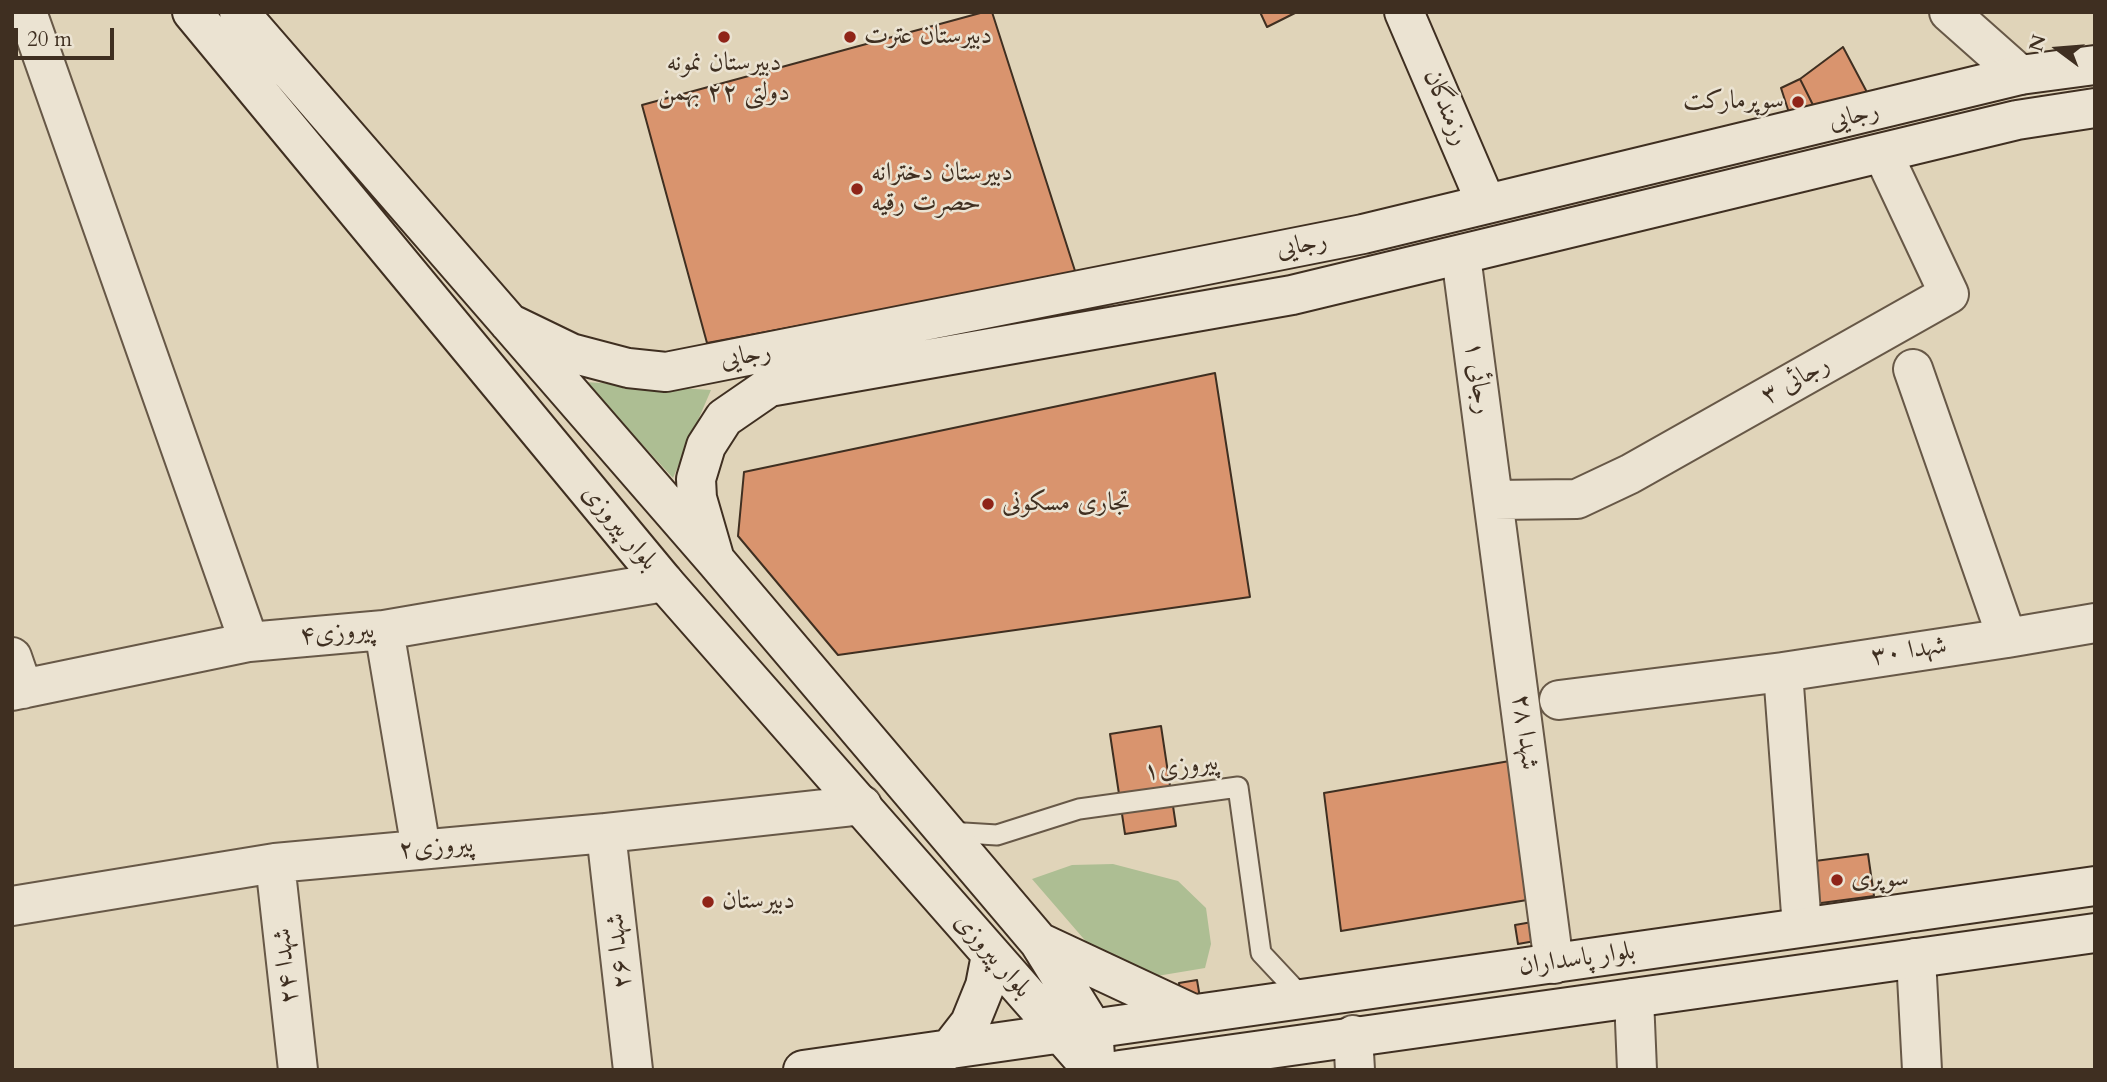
<!DOCTYPE html>
<html>
<head>
<meta charset="utf-8">
<style>
  body { margin:0 }
  #map { position:relative; width:2107px; height:1082px; overflow:hidden; background:#e0d4b9; font-family:Cardo,serif }
  canvas { display:block }
  .frame { position:absolute; inset:0; border:14px solid #3f2f21; pointer-events:none }
  .north { position:absolute; left:2023px; top:14px; width:70px; height:70px; -webkit-text-stroke:5px #ebe3d2; paint-order:stroke; rotate:286deg; font-size:19px; font-weight:700; line-height:28px; text-align:center; color:#3f2f21 }
  .north::after { content:''; display:block; margin:auto; width:24px; height:32px; background:#3f2f21; clip-path:polygon(50% 0,100% 100%,50% 72%,0 100%) }
  .scale { position:absolute; left:14px; top:28px; width:100px; height:32px; box-sizing:border-box; border:4px solid #3f2f21; border-top:0; padding-left:9px; font-size:21px; line-height:24px; white-space:nowrap; color:#3f2f21; -webkit-text-stroke:5px #ebe3d2; paint-order:stroke }
</style>
</head>
<body>
<div id="map">
<canvas width="2107" height="1082"></canvas>
<div class="frame"></div>
<div class="north">N</div>
<div class="scale">20 m</div>
</div>
<script>
const ctx = document.querySelector('canvas').getContext('2d');
ctx.lineJoin = 'round';
function fillPath(path, color) {
  ctx.fillStyle = color;
  ctx.fill(path, 'evenodd');
}
function shape(rows) {
  const path = new Path2D();
  for (const r of rows) {
    path.moveTo(r[0], r[1]);
    for (let i = 2; i < r.length; i += 2) path.lineTo(r[i], r[i + 1]);
  }
  return path;
}
function trace(path, color, width, dash) {
  ctx.strokeStyle = color;
  ctx.lineWidth = width;
  ctx.lineCap = dash ? 'butt' : 'round';
  ctx.setLineDash(dash || []);
  ctx.stroke(path);
}
function label(font, color, halo, rows, align = 'center') {
  ctx.font = font + ' Cardo,Amiri,serif';
  ctx.lineWidth = 5;
  ctx.setLineDash([]);
  ctx.textBaseline = 'middle';
  ctx.strokeStyle = halo;
  ctx.fillStyle = color;
  for (const [text, x, y, turn = 0] of rows) {
    ctx.save();
    ctx.translate(x, y);
    ctx.rotate((+turn || 0) * Math.PI / 180);
    ctx.textAlign = isNaN(turn) ? turn : align;
    if (halo) ctx.strokeText(text, 0, 0);
    ctx.fillText(text, 0, 0);
    ctx.restore();
  }
}
fillPath(shape([
  [585,382,711,390,673,478],
  [1113,864,1178,881,1206,908,1211,944,1205,968,1121,982,1032,879,1072,865]
]), '#adbe93');
const building = shape([
  [984,12,992,12,1076,274,707,343,642,105,984,12],
  [1260,12,1297,12,1267,27,1260,12],
  [1843,47,1869,96,1818,115,1800,79,1843,47],
  [1800,79,1818,115,1792,122,1781,88,1800,79],
  [1215,373,1250,597,838,655,738,536,744,472,1215,373],
  [1161,726,1176,826,1125,834,1110,734,1161,726],
  [1527,758,1545,897,1341,931,1324,793,1527,758],
  [1868,854,1874,896,1806,905,1800,863,1868,854],
  [1532,922,1535,941,1518,944,1515,925,1532,922],
  [1197,980,1200,998,1181,1001,1179,983,1197,980]
]);
fillPath(building, '#d9946e');
trace(building, '#3f2f21', 2);
const lane = shape([
  [948,832,997,835,1079,809,1238,787,1261,953,1304,999]
]);
const street = shape([
  [27,12,249,642],
  [1949,12,2020,75],
  [1461,256,1554,964],
  [1494,500,1577,499,1630,474,1949,294,1883,154],
  [384,630,421,849],
  [2007,638,2095,623],
  [12,657,23,689],
  [12,691,249,642,384,630,664,582],
  [1559,700,1783,672],
  [606,833,633,1070],
  [275,863,298,1070],
  [12,906,275,863,606,833,862,805],
  [1802,927,1783,672,2007,638,1913,369],
  [1916,958,1922,1070],
  [1634,998,1637,1070],
  [1353,1035,1355,1070]
]);
const secondary = shape([
  [192,12,664,582,1093,1070],
  [239,12,715,560,1039,942,1093,1029,1096,1070],
  [1404,12,1486,203],
  [509,323,571,353,628,368,666,372,1363,234,2020,75,2095,65],
  [715,560,697,498,696,479,706,446,724,418,769,387,1292,295,2017,120,2095,108],
  [1039,942,1193,1014],
  [949,1050,970,1023,985,986,991,955],
  [803,1070,2095,886],
  [1120,1070,2095,933]
]);
trace(lane, '#675847', 23);
trace(street, '#675847', 42);
trace(secondary, '#3f2f21', 42);
trace(lane, '#ebe3d2', 19);
trace(street, '#ebe3d2', 38);
trace(secondary, '#ebe3d2', 38);
for (const [x, y, r, color] of [
  [724,37,7,"#8f2418"],
  [850,37,7,"#8f2418"],
  [1798,102,7,"#8f2418"],
  [857,189,7,"#8f2418"],
  [988,504,7,"#8f2418"],
  [1837,880,7,"#8f2418"],
  [708,902,7,"#8f2418"]
]) {
  const dot = new Path2D();
  dot.arc(x, y, r, 0, 2 * Math.PI);
  ctx.fillStyle = color;
  ctx.fill(dot);
  trace(dot, '#ebe3d2', 2.5);
}
label('26px', '#3f2f21', '#ebe3d2', [
  ["دبیرستان عترت",864,37],
  ["دبیرستان نمونه",724,64,"center"],
  ["دولتی ۲۲ بهمن",724,94,"center"],
  ["سوپرمارکت",1784,102,"right"],
  ["دبیرستان دخترانه",871,174],
  ["حصرت رقیه",871,204],
  ["تجاری مسکونی",1002,504],
  ["سوپری",1851,880],
  ["دبیرستان",722,902]
], 'left');
label('26px', '#3f2f21', '#ebe3d2', [
  ["رزمندگان",1445,108,67],
  ["رجایی",1854,117,-14],
  ["رجایی",1302,246,-11],
  ["رجایی",746,357,-10],
  ["رجائی ۱",1477,378,82],
  ["رجائی ۳",1796,381,-29],
  ["بلوار پیروزی",619,528,50],
  ["پیروزی۴",337,634,-5],
  ["شهدا ۳۰",1909,652,-9],
  ["شهدا ۲۸",1524,732,83],
  ["پیروزی۱",1181,768,-8],
  ["پیروزی۲",436,848,-5],
  ["شهدا ۲۶",620,951,-96],
  ["بلوار پیروزی",992,956,49],
  ["بلوار پاسداران",1577,960,-8],
  ["شهدا ۲۴",287,966,-96]
]);
</script>
</body>
</html>
